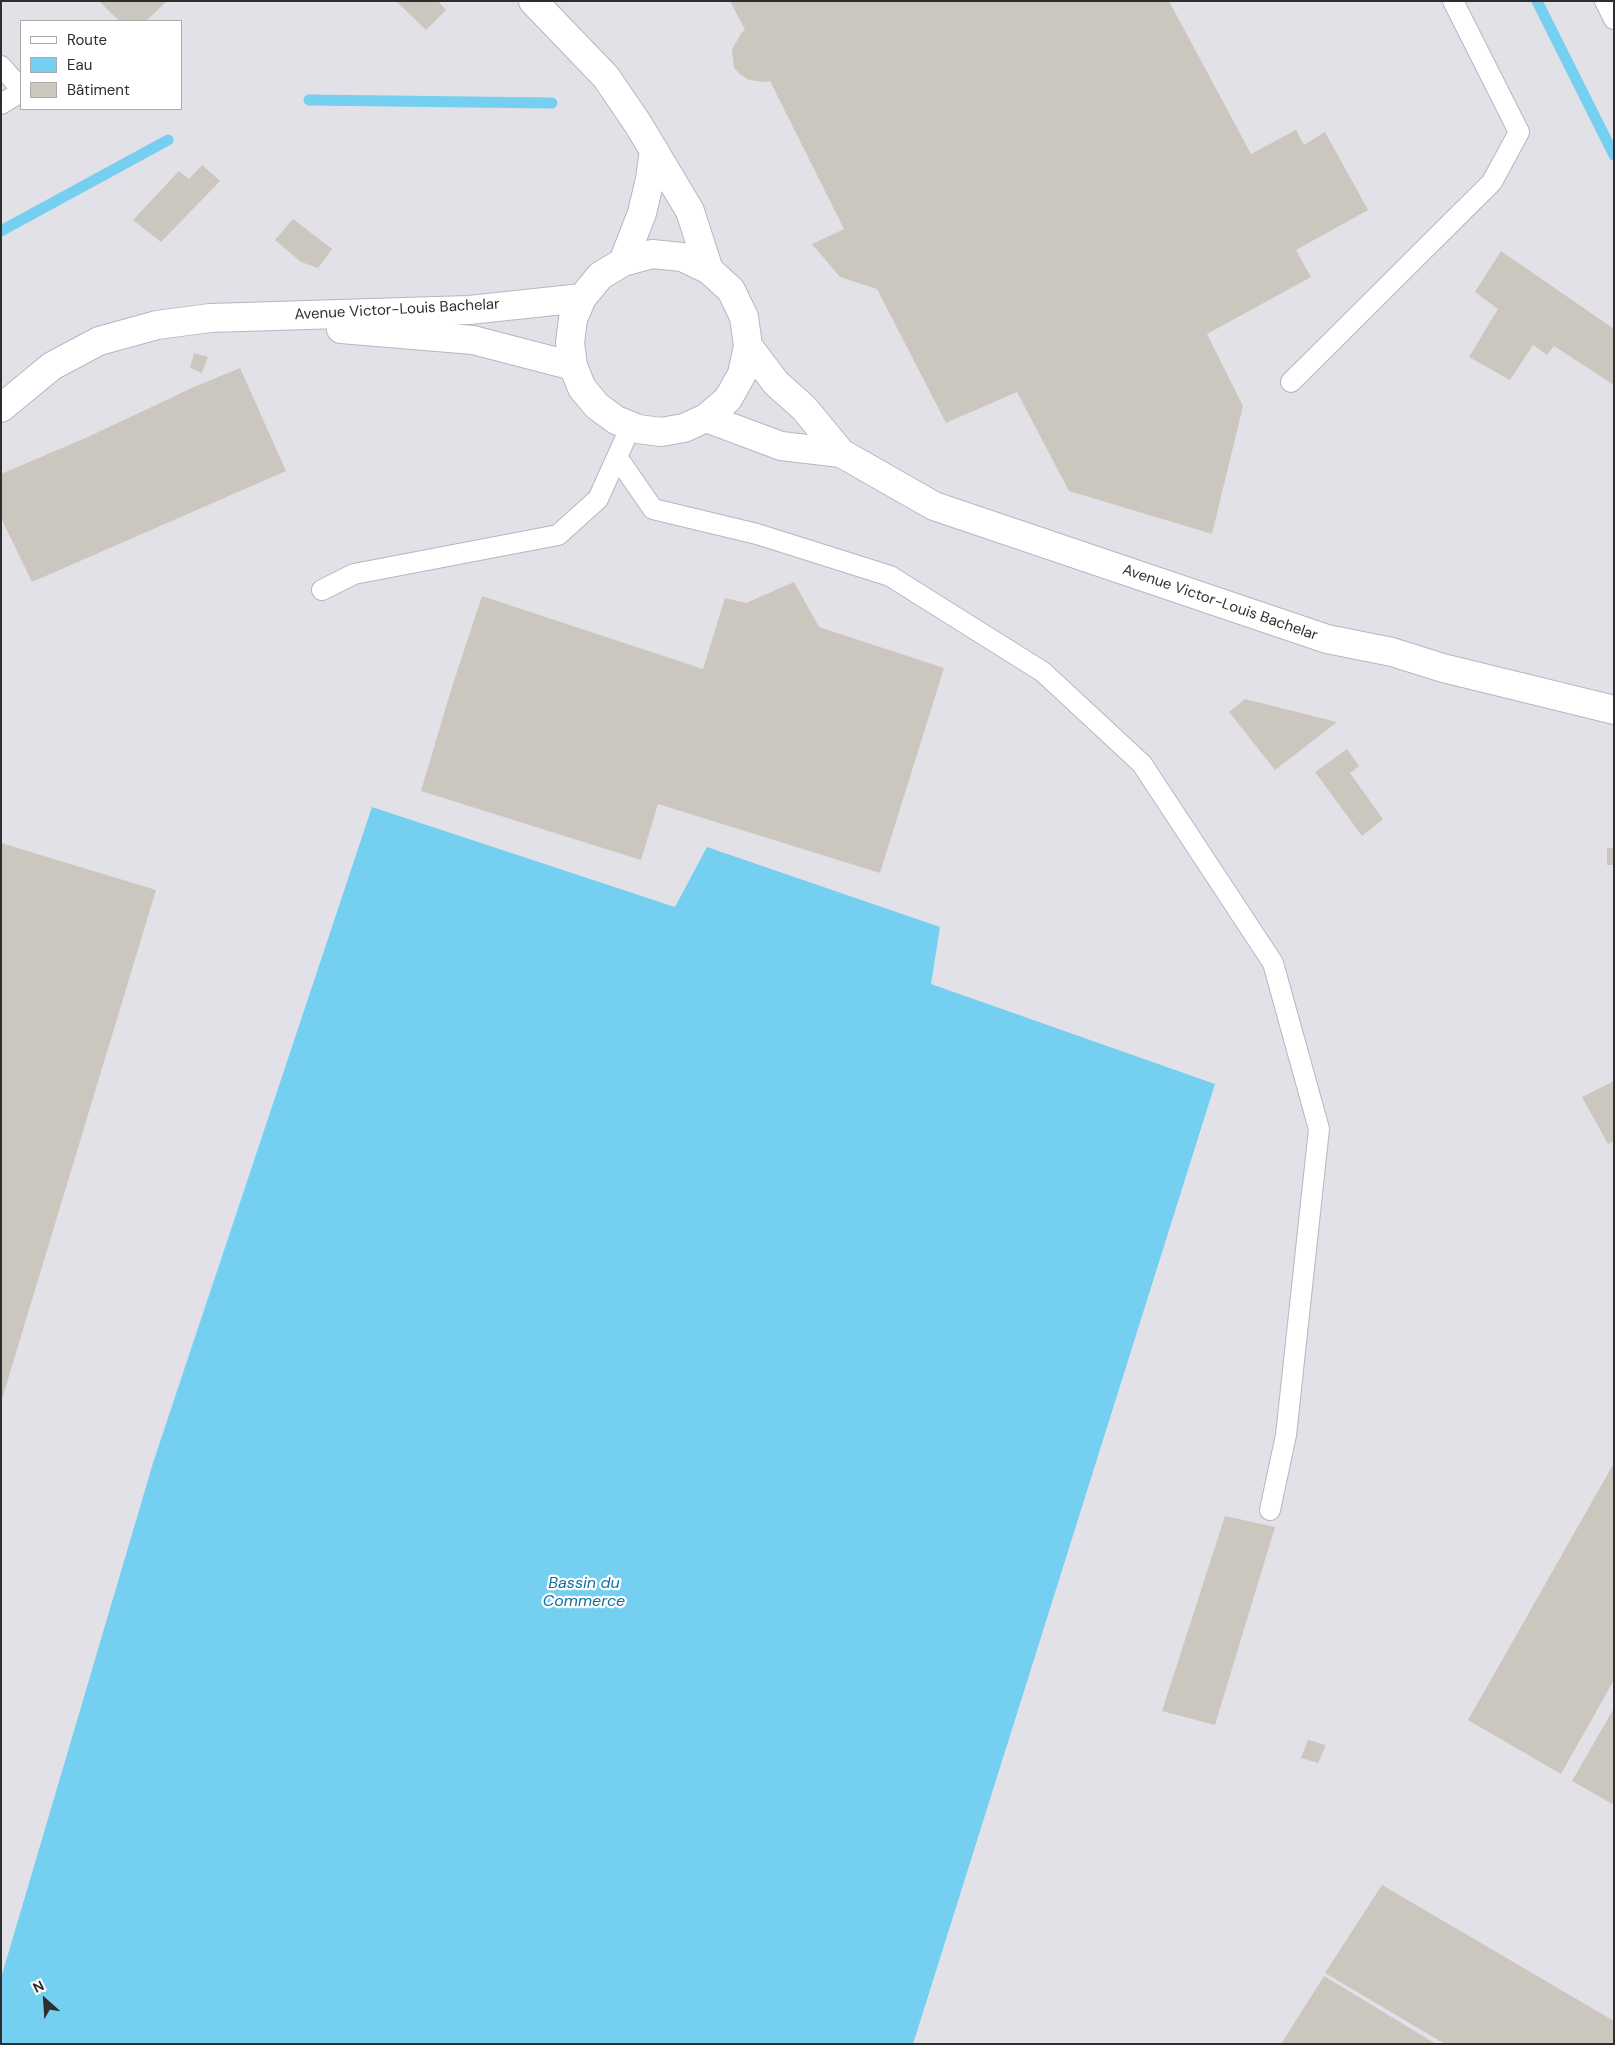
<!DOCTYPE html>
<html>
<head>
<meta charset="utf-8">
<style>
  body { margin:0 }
  #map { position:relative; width:1615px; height:2045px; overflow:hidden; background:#efe9e1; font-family:"DM Sans",sans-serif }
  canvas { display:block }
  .frame { position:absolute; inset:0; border:2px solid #2e2e2e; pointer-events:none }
  .legend { position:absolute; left:20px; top:20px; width:162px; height:90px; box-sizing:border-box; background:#fff; border:1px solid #ababab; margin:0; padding:6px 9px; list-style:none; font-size:15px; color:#2e2e2e }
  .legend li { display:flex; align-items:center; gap:10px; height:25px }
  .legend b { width:25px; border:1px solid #ababab }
  .north { position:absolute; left:20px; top:1975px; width:50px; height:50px; -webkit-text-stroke:4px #fff; paint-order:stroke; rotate:334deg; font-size:14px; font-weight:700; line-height:20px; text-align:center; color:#2e2e2e }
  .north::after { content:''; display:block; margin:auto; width:18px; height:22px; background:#2e2e2e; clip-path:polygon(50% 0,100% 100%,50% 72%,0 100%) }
</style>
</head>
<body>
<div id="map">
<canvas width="1615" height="2045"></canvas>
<div class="frame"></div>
<ul class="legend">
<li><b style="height:6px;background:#fff"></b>Route</li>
<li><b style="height:14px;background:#75cff0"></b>Eau</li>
<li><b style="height:14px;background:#cbc7bf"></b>Bâtiment</li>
</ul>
<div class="north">N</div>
</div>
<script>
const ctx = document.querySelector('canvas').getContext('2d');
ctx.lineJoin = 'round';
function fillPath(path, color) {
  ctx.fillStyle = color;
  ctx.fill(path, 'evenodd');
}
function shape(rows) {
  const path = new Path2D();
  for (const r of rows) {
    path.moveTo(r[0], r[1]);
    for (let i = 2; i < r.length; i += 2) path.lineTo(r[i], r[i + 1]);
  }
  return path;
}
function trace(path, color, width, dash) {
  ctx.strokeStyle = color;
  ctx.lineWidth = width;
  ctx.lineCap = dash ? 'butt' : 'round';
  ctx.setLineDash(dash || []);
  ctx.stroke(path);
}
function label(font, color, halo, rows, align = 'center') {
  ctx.font = font + ' "DM Sans",sans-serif';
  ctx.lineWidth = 4.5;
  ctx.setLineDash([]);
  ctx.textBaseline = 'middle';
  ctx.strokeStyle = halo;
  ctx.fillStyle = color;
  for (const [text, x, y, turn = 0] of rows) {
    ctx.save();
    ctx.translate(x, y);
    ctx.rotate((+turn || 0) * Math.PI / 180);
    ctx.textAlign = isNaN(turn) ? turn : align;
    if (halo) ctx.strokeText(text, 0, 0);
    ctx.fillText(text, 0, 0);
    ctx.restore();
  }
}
fillPath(shape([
  [1,1,1614,1,1614,2044,1,2044],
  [21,21,181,21,181,109,21,109]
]), '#e3e1e8');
fillPath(shape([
  [372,807,675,907,707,847,940,927,931,984,1215,1084,913,2044,1,2044,1,1978,153,1463]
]), '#75cff0');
trace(shape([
  [1537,1,1614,155],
  [309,100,552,103],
  [1,231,168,140]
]), '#75cff0', 11);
fillPath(shape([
  [99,1,167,1,146,21,119,21],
  [396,1,438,1,446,10,426,30],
  [730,1,1169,1,1251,154,1296,130,1304,145,1325,132,1368,210,1296,250,1311,277,1207,334,1243,406,1212,534,1069,491,1017,392,946,423,877,289,840,277,812,244,844,229,770,81,765,82,749,80,741,75,734,68,732,49,742,32,745,30],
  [202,165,220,181,161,242,133,220,179,171,189,179],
  [293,219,332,249,318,268,301,262,275,240],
  [1501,251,1614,329,1614,385,1554,346,1547,355,1533,345,1510,380,1469,357,1498,309,1475,292],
  [194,353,208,357,202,373,190,368],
  [240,368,286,471,32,582,1,518,1,474,90,436,194,387],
  [794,582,819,627,944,668,880,873,658,804,641,860,421,791,451,690,482,596,703,669,725,598,746,603],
  [1245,699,1337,722,1275,770,1229,712],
  [1347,749,1359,766,1350,773,1383,819,1362,836,1315,772],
  [1,843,156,890,2,1399,1,1399],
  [1607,848,1614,848,1614,865,1607,865],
  [1614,1081,1614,1141,1608,1144,1582,1097],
  [1614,1463,1614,1680,1561,1774,1468,1720],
  [1225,1516,1275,1527,1215,1725,1162,1711],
  [1614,1708,1614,1805,1572,1781],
  [1308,1740,1326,1745,1318,1763,1301,1758],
  [1382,1885,1614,2021,1614,2044,1445,2044,1325,1973],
  [1324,1976,1436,2044,1281,2044]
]), '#cbc7bf');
const lane = shape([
  [1605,1,1614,19],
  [1,66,21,89],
  [1,104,21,92],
  [1291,382,1492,182,1519,132,1453,1],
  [617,457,653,509,757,534,890,576,1043,672,1142,764,1273,963,1319,1129,1286,1435,1270,1510],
  [322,590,354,574,558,535,598,499,631,426]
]);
const secondary = shape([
  [533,1,606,77,638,124,690,211,709,270],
  [623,262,642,213,650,179,654,150],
  [341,329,473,340,573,366],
  [748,346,742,374,728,399,706,418,684,428,661,432,638,429,631,426,616,420,597,406,582,388,573,366,570,343,573,319,582,298,600,276,623,262,652,254,682,257,709,270,731,290,744,317,748,346,776,383,804,408,841,453,934,506,1327,639,1392,652,1443,668,1614,710],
  [1,408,52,366,99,341,157,325,210,318,469,310,582,298],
  [706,418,781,446,841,453]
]);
trace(lane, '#b4b7c1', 22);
trace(secondary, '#b4b7c1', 30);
trace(lane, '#fff', 20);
trace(secondary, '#fff', 28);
label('15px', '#2e2e2e', '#fff', [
  ["Avenue Victor-Louis Bachelar",397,310,-3],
  ["Avenue Victor-Louis Bachelar",1220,603,19]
]);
label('italic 16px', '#0d6fa3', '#fff', [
  ["Bassin du",584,1584],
  ["Commerce",584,1602]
]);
</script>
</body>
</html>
